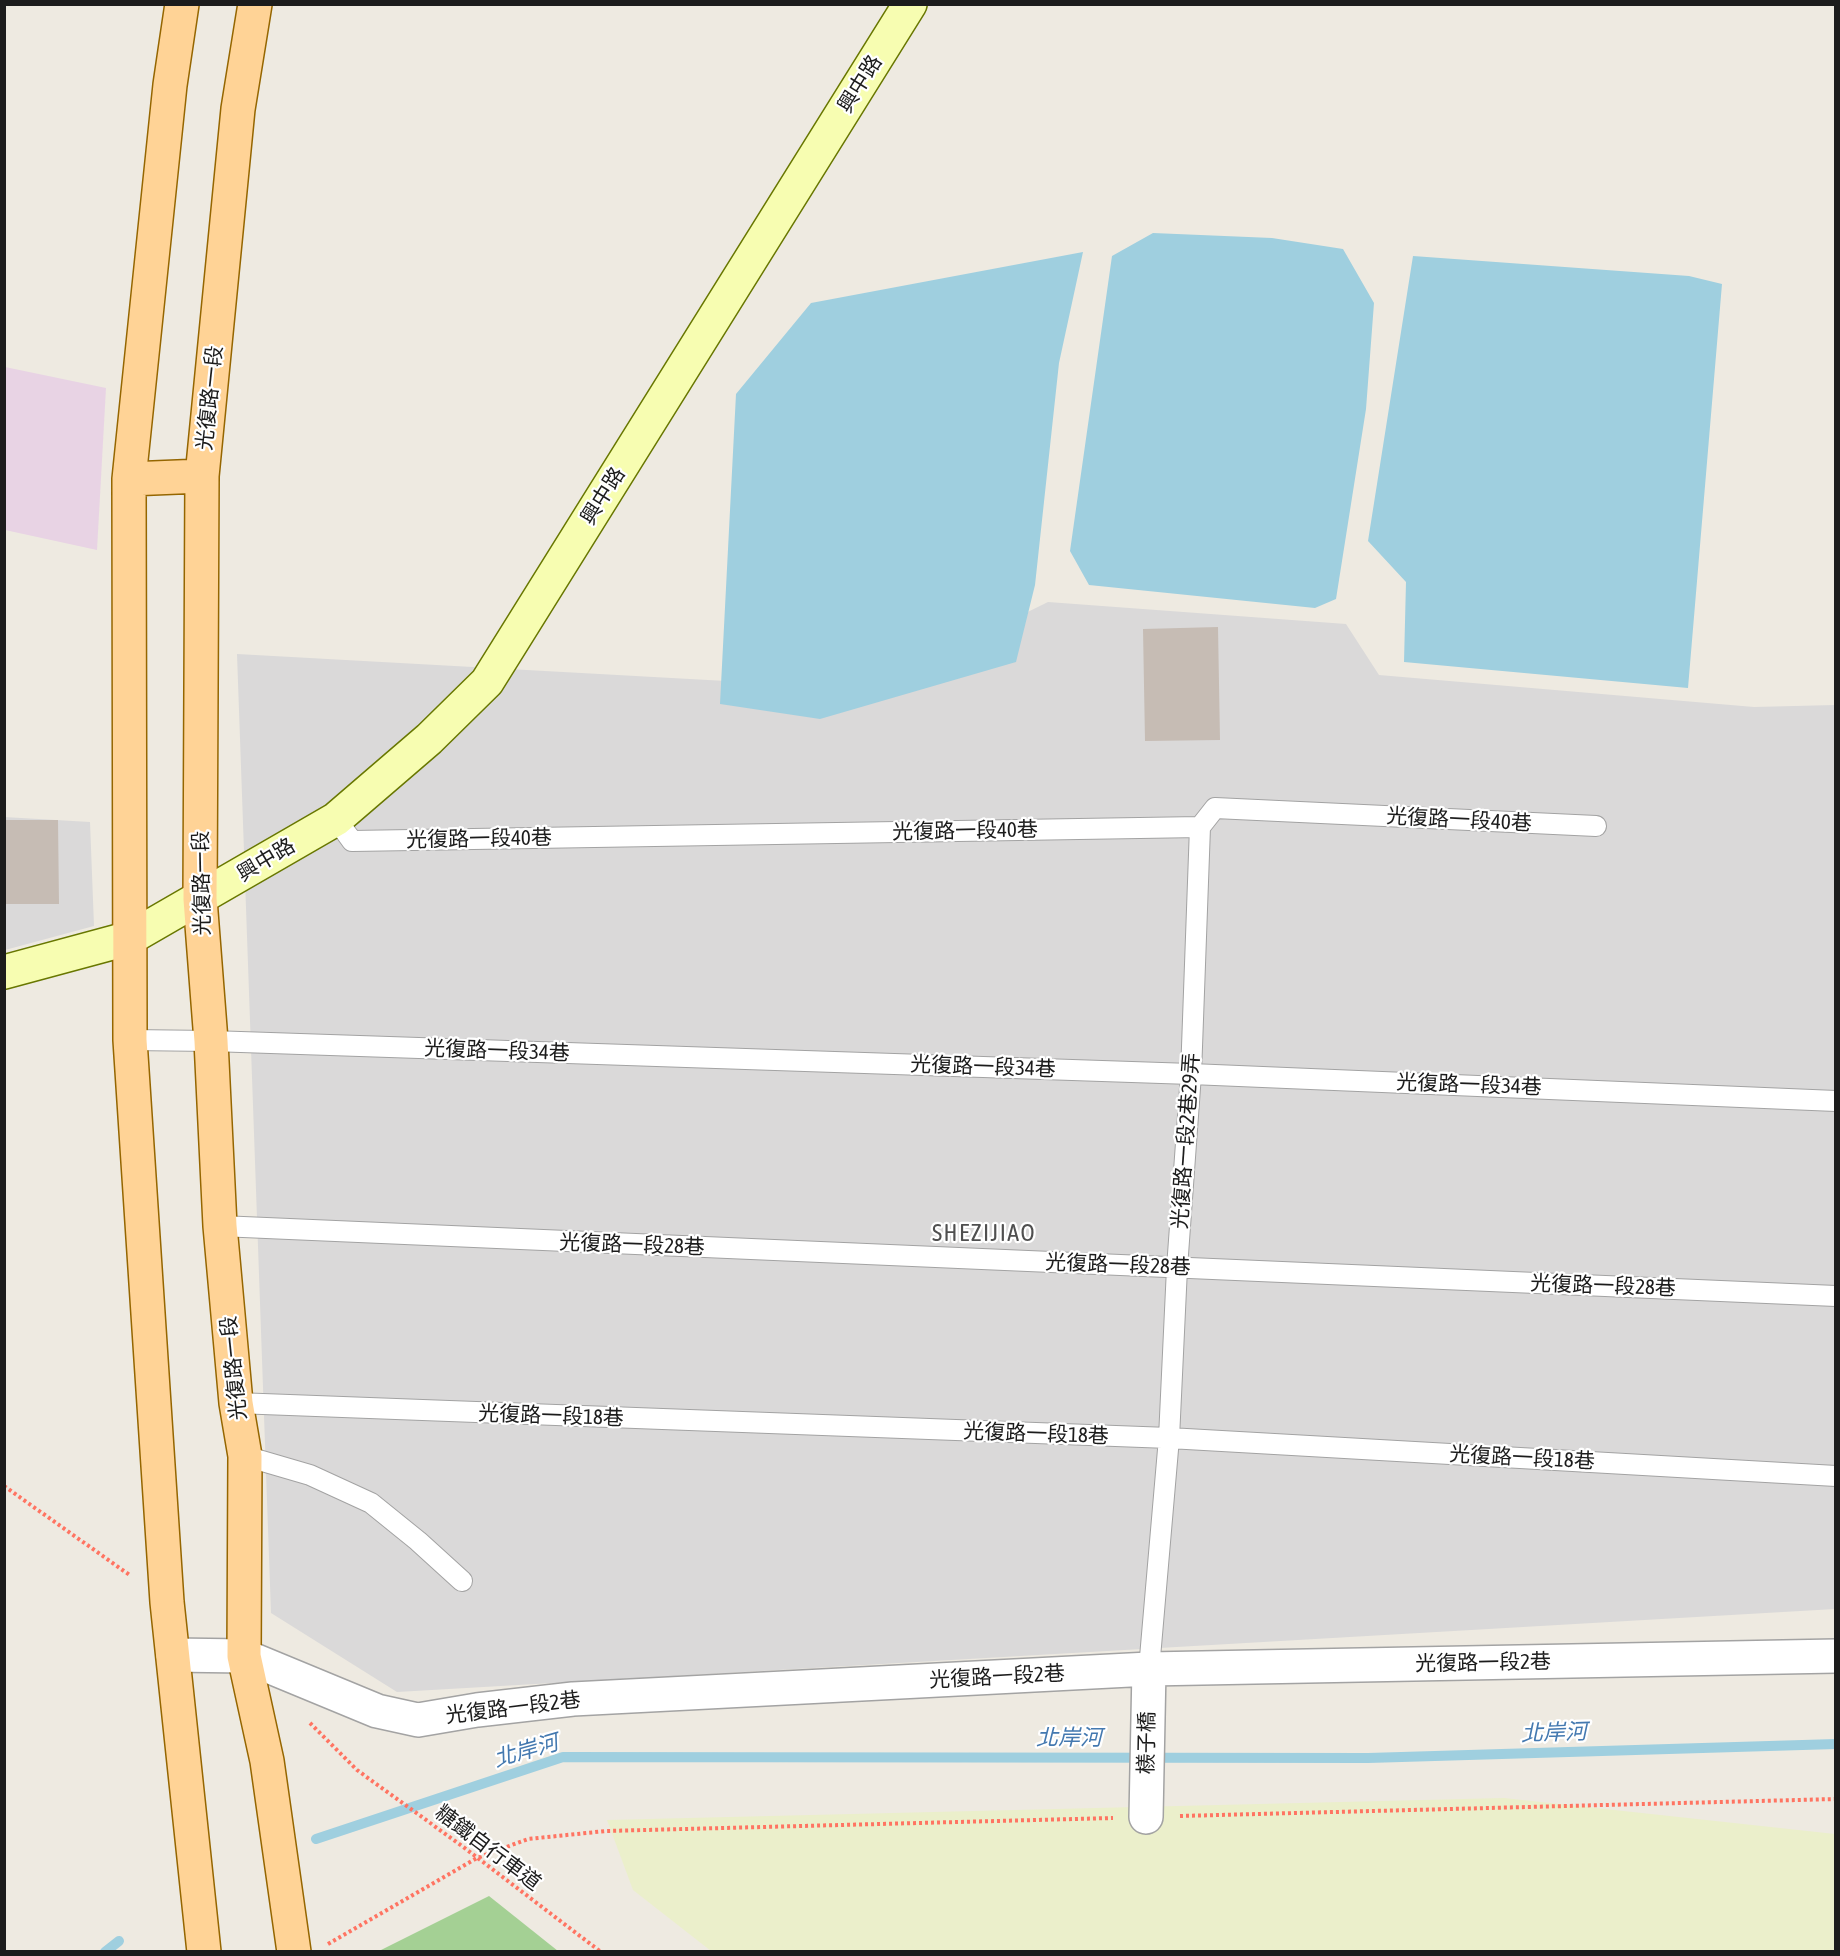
<!DOCTYPE html>
<html>
<head>
<meta charset="utf-8">
<style>
  body { margin:0 }
  #map { position:relative; width:1840px; height:1956px; overflow:hidden; background:#eeeae1; font-family:"Asap Condensed",sans-serif }
  canvas { display:block }
  .frame { position:absolute; inset:0; border:6px solid #1c1c1c; pointer-events:none }
</style>
</head>
<body>
<div id="map">
<canvas width="1840" height="1956"></canvas>
<div class="frame"></div>
</div>
<script>
const ctx = document.querySelector('canvas').getContext('2d');
ctx.lineJoin = 'round';
function fillPath(path, color) {
  ctx.fillStyle = color;
  ctx.fill(path, 'evenodd');
}
function shape(rows) {
  const path = new Path2D();
  for (const r of rows) {
    path.moveTo(r[0], r[1]);
    for (let i = 2; i < r.length; i += 2) path.lineTo(r[i], r[i + 1]);
  }
  return path;
}
function trace(path, color, width, dash) {
  ctx.strokeStyle = color;
  ctx.lineWidth = width;
  ctx.lineCap = dash ? 'butt' : 'round';
  ctx.setLineDash(dash || []);
  ctx.stroke(path);
}
function label(font, color, halo, rows, align = 'center') {
  ctx.font = font + ' "Asap Condensed","Noto Sans TC",sans-serif';
  ctx.lineWidth = 4.5;
  ctx.setLineDash([]);
  ctx.textBaseline = 'middle';
  ctx.strokeStyle = halo;
  ctx.fillStyle = color;
  for (const [text, x, y, turn = 0] of rows) {
    ctx.save();
    ctx.translate(x, y);
    ctx.rotate((+turn || 0) * Math.PI / 180);
    ctx.textAlign = isNaN(turn) ? turn : align;
    if (halo) ctx.strokeText(text, 0, 0);
    ctx.fillText(text, 0, 0);
    ctx.restore();
  }
}
fillPath(shape([
  [1048,602,1346,624,1379,675,1754,707,1835,705,1835,1609,397,1692,271,1613,237,654,871,689],
  [4,817,90,822,94,926,5,950]
]), '#dad9d9');
fillPath(shape([
  [5,367,106,388,97,550,5,530]
]), '#e8d3e4');
fillPath(shape([
  [1504,1798,1835,1834,1835,1951,711,1951,633,1890,607,1820]
]), '#ebefcb');
fillPath(shape([
  [489,1896,558,1951,379,1951]
]), '#a4d094');
fillPath(shape([
  [1153,233,1272,238,1343,249,1374,303,1366,409,1336,599,1315,608,1089,585,1070,551,1112,256],
  [1083,252,1059,363,1035,585,1016,662,820,719,720,704,736,394,811,303],
  [1413,256,1689,276,1722,284,1688,688,1404,662,1406,582,1368,541]
]), '#9fcfdf');
trace(shape([
  [316,1839,563,1757,1368,1758,1836,1744],
  [105,1952,119,1941]
]), '#9fcfdf', 10);
fillPath(shape([
  [1218,627,1220,740,1145,741,1143,629],
  [4,820,58,820,59,904,4,904]
]), '#c6bcb4');
const lane = shape([
  [336,819,352,841,1200,827,1215,808,1596,826],
  [130,1040,211,1041,1191,1074,1836,1101],
  [220,1226,1836,1296],
  [236,1403,1169,1438,1836,1476],
  [245,1456,310,1475,371,1503,418,1541,462,1581],
  [1149,1669,1169,1438,1177,1268,1191,1074,1200,827]
]);
const street = shape([
  [173,1655,244,1656,377,1711,418,1720,477,1710,573,1699,1149,1669,1836,1656],
  [1146,1817,1149,1669]
]);
const secondary = shape([
  [4,972,130,938,336,819,429,739,487,682,910,4]
]);
const primary = shape([
  [182,4,170,85,129,479,130,1040,167,1602,204,1952],
  [255,4,238,109,202,476,200,899,211,1041,220,1226,236,1403,245,1456,244,1656,267,1761,294,1952],
  [129,479,202,476]
]);
trace(lane, '#a3a3a3', 22);
trace(street, '#a3a3a3', 36);
trace(secondary, '#687700', 36);
trace(primary, '#956600', 36);
trace(shape([
  [4,1486,131,1576],
  [310,1723,357,1770,462,1846,601,1952],
  [1180,1816,1836,1799],
  [328,1944,477,1858,528,1839,606,1831,1113,1818]
]), '#ff7462', 4, [3, 3]);
trace(lane, '#fff', 20);
trace(street, '#fff', 33);
trace(secondary, '#f7fdb1', 33);
trace(primary, '#ffd396', 33);
label('21px', '#1c1c1c', '#fff', [
  ["興中路",860,84,-58],
  ["光復路一段",210,398,-84],
  ["興中路",603,496,-58],
  ["光復路一段40巷",1459,820,3],
  ["光復路一段40巷",965,831,-1],
  ["光復路一段40巷",479,839,-1],
  ["興中路",266,860,-31],
  ["光復路一段",202,883,-91],
  ["光復路一段34巷",497,1051,2],
  ["光復路一段34巷",983,1067,2],
  ["光復路一段34巷",1469,1085,2],
  ["光復路一段2巷29弄",1186,1141,-86],
  ["光復路一段28巷",632,1245,2],
  ["光復路一段28巷",1118,1265,2],
  ["光復路一段28巷",1603,1286,2],
  ["光復路一段",234,1368,-96],
  ["光復路一段18巷",551,1416,2],
  ["光復路一段18巷",1036,1434,2],
  ["光復路一段18巷",1522,1458,3],
  ["光復路一段2巷",1483,1663,-1],
  ["光復路一段2巷",997,1677,-3],
  ["光復路一段2巷",513,1708,-7],
  ["檨子橋",1147,1743,-89],
  ["糖鐵自行車道",488,1848,37]
]);
label('italic 22px', '#4479b0', '#fff', [
  ["北岸河",1554,1733,-2],
  ["北岸河",1069,1738],
  ["北岸河",526,1751,-16]
]);
ctx.letterSpacing = '1.5px';
label('24px', '#4f4f4f', '#fff', [
  ["SHEZIJIAO",984,1233]
]);
ctx.letterSpacing = '0px';
</script>
</body>
</html>
